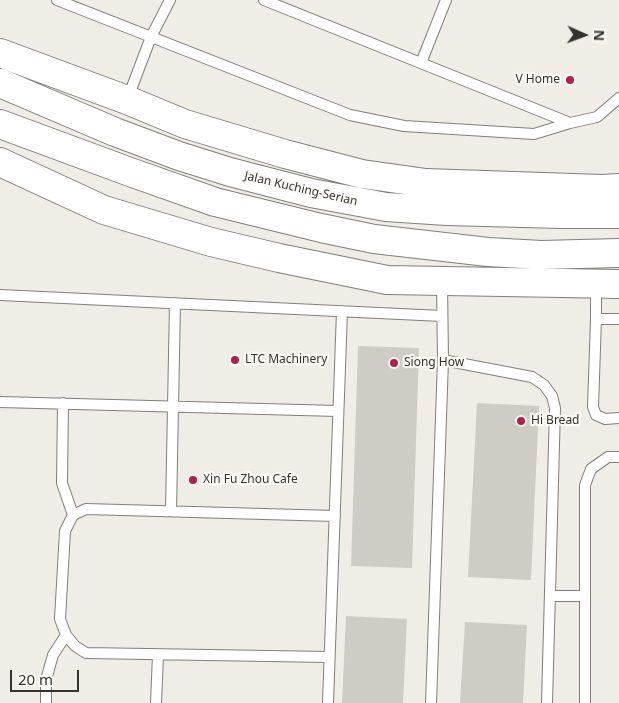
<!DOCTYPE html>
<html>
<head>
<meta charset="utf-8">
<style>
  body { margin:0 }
  #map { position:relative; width:619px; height:703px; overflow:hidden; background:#efede6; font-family:"Noto Sans",sans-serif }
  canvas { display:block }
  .north { position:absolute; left:559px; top:10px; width:50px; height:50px; -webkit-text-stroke:4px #fcfaf4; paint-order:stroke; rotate:92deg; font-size:14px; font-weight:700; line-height:20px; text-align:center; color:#333330 }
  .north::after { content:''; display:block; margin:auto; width:18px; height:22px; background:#333330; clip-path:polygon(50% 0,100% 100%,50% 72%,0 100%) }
  .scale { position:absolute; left:10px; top:670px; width:69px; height:22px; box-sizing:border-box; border:2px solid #333330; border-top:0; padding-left:6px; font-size:15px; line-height:18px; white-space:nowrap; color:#333330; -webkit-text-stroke:4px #fcfaf4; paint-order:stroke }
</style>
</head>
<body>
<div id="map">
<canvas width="619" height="703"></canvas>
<div class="north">N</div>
<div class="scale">20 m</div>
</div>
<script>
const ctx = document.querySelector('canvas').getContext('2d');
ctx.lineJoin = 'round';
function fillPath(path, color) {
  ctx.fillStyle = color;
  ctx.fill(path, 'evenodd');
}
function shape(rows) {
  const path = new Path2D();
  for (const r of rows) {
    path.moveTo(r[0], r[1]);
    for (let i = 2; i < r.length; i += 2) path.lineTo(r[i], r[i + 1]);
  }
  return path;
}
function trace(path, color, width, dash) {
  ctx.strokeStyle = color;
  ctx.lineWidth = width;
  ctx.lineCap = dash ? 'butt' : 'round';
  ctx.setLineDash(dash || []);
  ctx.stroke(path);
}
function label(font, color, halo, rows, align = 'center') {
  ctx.font = font + ' "Noto Sans",sans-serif';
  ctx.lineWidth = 4.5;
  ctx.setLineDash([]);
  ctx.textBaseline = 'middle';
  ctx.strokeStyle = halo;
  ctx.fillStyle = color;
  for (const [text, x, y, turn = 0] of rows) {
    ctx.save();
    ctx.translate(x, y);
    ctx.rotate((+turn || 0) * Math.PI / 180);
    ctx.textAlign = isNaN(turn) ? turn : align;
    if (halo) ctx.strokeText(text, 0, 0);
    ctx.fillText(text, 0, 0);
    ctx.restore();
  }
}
fillPath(shape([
  [358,346,419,348,412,568,351,566],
  [477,403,539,406,531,580,468,577],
  [346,616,407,619,403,703,342,703],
  [465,622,527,625,523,703,460,703]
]), '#ceccc5');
const service = shape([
  [57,0,350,115,404,126,534,134,570,123],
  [264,0,570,123,597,117,619,98],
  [421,63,446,0],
  [127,100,151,37,170,0],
  [596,284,596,319,593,407,596,415,605,419,619,418],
  [0,295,442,316],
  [596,319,619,319],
  [443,360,532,377,544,385,552,396,555,408,547,703],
  [0,402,338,411],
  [63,403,62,483,73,515],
  [171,511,175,303],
  [550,596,585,596],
  [329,657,86,653,75,646,66,635,60,619,65,531,73,515,86,509,335,516],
  [46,703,46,680,53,655,66,635],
  [156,703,158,655],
  [328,703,342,311],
  [431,703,443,360,442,282],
  [585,703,585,485,591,469,608,457,619,457]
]);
const trunk = shape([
  [0,53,127,100,185,124,285,154,362,174,426,183,602,189,619,188],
  [0,83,115,132,179,156,230,172,311,193,386,207,447,211,562,214,619,214],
  [0,124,130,172,215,202,321,228,374,239,488,252,541,255,619,253],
  [0,162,104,210,211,242,279,258,387,280,619,284]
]);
trace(service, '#817f79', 12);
trace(trunk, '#817f79', 30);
trace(service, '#fff', 10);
trace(trunk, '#fff', 28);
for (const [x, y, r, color] of [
  [570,80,5,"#b01f4d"],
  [235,360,5,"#b01f4d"],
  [394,363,5,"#b01f4d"],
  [521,421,5,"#b01f4d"],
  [193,480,5,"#b01f4d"]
]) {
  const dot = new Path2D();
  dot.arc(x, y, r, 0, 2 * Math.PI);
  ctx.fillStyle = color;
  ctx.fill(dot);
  trace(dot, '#fcfaf4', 2);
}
label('12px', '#333330', '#fcfaf4', [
  ["V Home",560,80,"right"],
  ["LTC Machinery",245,360],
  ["Siong How",404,363],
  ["Hi Bread",531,421],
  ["Xin Fu Zhou Cafe",203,480]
], 'left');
label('12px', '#333330', '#fcfaf4', [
  ["Jalan Kuching-Serian",301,189,13]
]);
</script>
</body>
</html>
